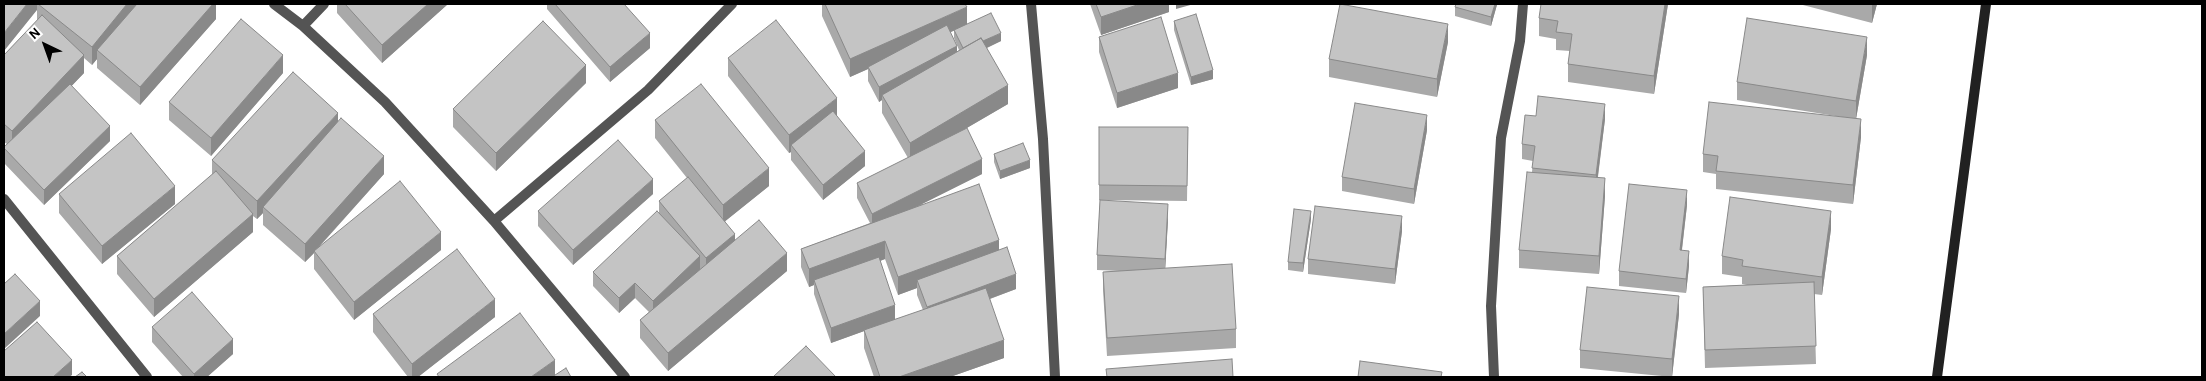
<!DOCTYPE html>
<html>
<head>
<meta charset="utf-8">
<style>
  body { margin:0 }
  #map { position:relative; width:2206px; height:381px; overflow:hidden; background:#fff; font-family:"Alegreya Sans",sans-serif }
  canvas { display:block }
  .frame { position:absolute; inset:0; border:5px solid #000; pointer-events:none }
  .north { position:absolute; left:20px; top:20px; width:50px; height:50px; -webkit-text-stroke:4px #fff; paint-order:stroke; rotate:318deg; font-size:14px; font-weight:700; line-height:20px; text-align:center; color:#000 }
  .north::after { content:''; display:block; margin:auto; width:18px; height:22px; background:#000; clip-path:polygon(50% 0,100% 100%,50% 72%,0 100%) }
</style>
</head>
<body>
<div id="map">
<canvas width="2206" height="381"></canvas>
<div class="frame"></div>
<div class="north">N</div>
</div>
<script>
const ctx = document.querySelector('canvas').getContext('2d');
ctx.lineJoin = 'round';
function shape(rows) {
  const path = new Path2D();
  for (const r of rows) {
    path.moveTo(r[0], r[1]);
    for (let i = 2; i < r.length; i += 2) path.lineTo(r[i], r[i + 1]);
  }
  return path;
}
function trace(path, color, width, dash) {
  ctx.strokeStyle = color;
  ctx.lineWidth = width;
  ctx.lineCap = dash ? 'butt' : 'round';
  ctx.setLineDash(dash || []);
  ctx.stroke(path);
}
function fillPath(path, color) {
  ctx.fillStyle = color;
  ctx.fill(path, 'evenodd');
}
trace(shape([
  [274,4,303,26,385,102,494,221,625,377],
  [1031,4,1043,139,1055,377],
  [303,26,324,4],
  [4,199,147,377],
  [494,221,648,90,732,4],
  [1494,377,1491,306,1501,138,1520,41,1523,4]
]), '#545454', 10);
trace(shape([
  [1937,377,1986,4]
]), '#212121', 10);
fillPath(shape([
  [4,4,216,4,216,19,140,105,97,68,97,59,92,65,84,58,84,73,71,86,110,141,44,205,4,163,4,147,7,144,4,142,4,55,37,21,37,10],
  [337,4,448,4,382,63,337,13],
  [547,4,624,4,650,48,610,82,547,9],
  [822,4,967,24,1001,41,987,48,1008,104,965,129,982,174,922,204,999,250,1016,289,990,299,1004,358,950,377,874,377,864,348,864,331,831,343,814,294,814,285,809,287,801,267,801,249,870,223,857,198,857,183,908,158,882,113,882,100,879,102,868,81,868,69,850,77,822,16],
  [954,30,954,38,959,50,957,52,950,32],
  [885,259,898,295,917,288,917,295,923,310,895,320,880,261],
  [1090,4,1169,4,1169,12,1101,35],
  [1497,4,1491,26,1455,16,1455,7],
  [1668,4,1654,94,1568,82,1568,64,1570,51,1556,50,1556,39,1539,36,1539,18],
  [1799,4,1877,4,1872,23],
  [1174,21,1213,79,1191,85,1174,30],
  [1099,37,1178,88,1117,108,1099,52],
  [1448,42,1437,97,1329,77,1329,59],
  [1867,55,1856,119,1861,137,1853,204,1716,189,1716,174,1703,172,1703,154,1848,118,1737,100,1737,82],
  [728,58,837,116,865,166,823,200,791,160,791,152,789,153,728,76],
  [283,73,211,156,169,120,169,102],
  [586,83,496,171,453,127,453,109],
  [1536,116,1605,119,1598,177,1605,196,1599,274,1519,268,1519,250,1532,172,1533,161,1522,159,1522,144],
  [655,120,769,186,725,221,735,240,787,271,668,371,640,338,640,320,649,312,635,298,619,313,593,286,593,272,659,214,659,201,687,178,655,138],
  [338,121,384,174,320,246,441,250,354,320,314,269,314,253,305,262,263,225,263,213,257,219,253,216,253,232,154,317,117,274,117,256,212,175,212,160],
  [1099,127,1188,127,1187,201,1102,200,1168,219,1165,268,1236,329,1236,348,1107,356,1103,290,1103,272,1120,271,1097,270,1097,255,1100,200,1099,200],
  [1427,130,1414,204,1342,191,1342,177],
  [994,154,1030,168,1000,179,994,162],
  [59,194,175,204,102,264,59,213],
  [653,194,573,265,538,226,538,211],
  [1687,205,1682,250,1689,266,1686,293,1619,286,1619,271],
  [1311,219,1303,272,1288,270,1288,262],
  [1831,229,1822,295,1814,294,1816,364,1705,368,1703,287,1747,285,1742,284,1742,277,1722,274,1722,256],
  [1402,231,1395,284,1308,274,1308,259],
  [373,314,495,317,418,377,408,377,373,332],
  [1679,314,1672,377,1580,368,1580,350],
  [152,327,233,354,207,377,183,377,152,342]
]), '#a9a9a9');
fillPath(shape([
  [27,4,37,4,37,10,4,51,4,33],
  [127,4,142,4,97,50,97,59,92,65,92,47],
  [213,4,216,4,216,19,140,105,140,87],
  [428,4,448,4,382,63,382,45],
  [1140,4,1169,4,1169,12,1101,35,1101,17],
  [1176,4,1194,4,1176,9],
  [1495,4,1497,4,1497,5,1491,26,1491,17],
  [1665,4,1668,4,1654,94,1654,76],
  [1872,4,1877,4,1872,23],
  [967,7,967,25,869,68,868,67,868,69,850,77,850,59],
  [1448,24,1448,42,1437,97,1437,79],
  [650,33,650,48,610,82,610,67],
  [1001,33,1001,41,963,59,963,50],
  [1867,37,1867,55,1856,119,1856,101],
  [957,46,957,61,882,95,882,100,879,102,879,87],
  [84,55,84,73,12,149,12,131],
  [283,55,283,73,211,156,211,138],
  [586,65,586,83,496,171,496,153],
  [1213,70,1213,79,1191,85,1191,77],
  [1178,73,1178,88,1117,108,1117,93],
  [1008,85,1008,104,910,161,910,143],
  [837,98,837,116,791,145,791,152,789,153,789,135],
  [1605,104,1605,119,1596,190,1596,175],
  [338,113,338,131,263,207,263,213,257,219,257,201],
  [1427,115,1427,130,1414,204,1414,189],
  [1861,119,1861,137,1853,204,1853,185],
  [110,126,110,141,44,205,44,190],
  [865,151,865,166,823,200,823,185],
  [384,156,384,174,314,252,314,251,314,253,305,262,305,244],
  [982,159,982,174,872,229,872,214],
  [1030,160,1030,168,1000,179,1000,171],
  [769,168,769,186,723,223,723,205],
  [1605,178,1605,196,1599,274,1599,256],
  [653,179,653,194,573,265,573,250],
  [175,186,175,204,102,264,102,246],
  [1687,190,1687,205,1680,265,1680,250],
  [1168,204,1168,219,1165,274,1165,259],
  [1311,211,1311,219,1303,272,1303,263],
  [1831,211,1831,229,1822,295,1822,277],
  [253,214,253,232,154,317,154,299],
  [1402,216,1402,231,1395,284,1395,269],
  [441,232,441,250,354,320,354,302],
  [735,234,735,249,706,273,706,258],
  [999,240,999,258,917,280,917,288,898,295,898,277],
  [885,241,885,259,816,285,814,280,814,285,809,287,809,269],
  [1689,251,1689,266,1686,293,1686,279],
  [787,253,787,271,668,371,668,353],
  [700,256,700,271,653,316,653,301],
  [1016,274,1016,289,927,322,927,307],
  [635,283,635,298,619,313,619,298],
  [1679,296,1679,314,1672,377,1672,359],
  [495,299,495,317,418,377,412,377,412,364],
  [40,301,40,316,4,349,4,334],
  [895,305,895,320,831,343,831,328],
  [233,339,233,354,207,377,194,377,194,374],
  [1004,340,1004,358,950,377,899,377],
  [72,360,72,375,69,377,53,377],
  [555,360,555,377,531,377]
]), '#898989');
const building = shape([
  [4,4,27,4,4,33,4,4],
  [38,4,127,4,92,47,38,4],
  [137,4,213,4,140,87,97,50,137,4],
  [345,4,428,4,382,45,345,4],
  [555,4,624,4,650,33,610,67,555,4],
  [825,4,965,4,967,7,850,59,825,4],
  [1096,4,1140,4,1101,17,1096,4],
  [1340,4,1448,24,1437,79,1329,59,1340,4],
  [1456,4,1495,4,1491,17,1455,7,1456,4],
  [1541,4,1665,4,1654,76,1568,64,1572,34,1556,32,1558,21,1539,18,1541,4],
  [991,13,1001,33,983,41,981,38,963,48,954,30,991,13],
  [1196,14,1213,70,1191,77,1174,21,1196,14],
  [42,15,84,55,12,131,4,124,4,55,42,15],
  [1161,17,1178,73,1117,93,1099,37,1161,17],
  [1747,18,1867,37,1856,101,1737,82,1747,18],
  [241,19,283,55,211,138,169,102,241,19],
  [776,20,837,98,789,135,728,58,776,20],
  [543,21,586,65,496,153,453,109,543,21],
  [947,25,957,46,879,87,868,67,947,25],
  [981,38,1008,85,910,143,882,95,981,38],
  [293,72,338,113,257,201,212,160,293,72],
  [70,84,110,126,44,190,4,148,4,147,70,84],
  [701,84,769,168,723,205,655,120,701,84],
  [1538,96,1605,104,1596,175,1532,168,1535,146,1522,144,1525,115,1536,116,1538,96],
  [1709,102,1861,119,1853,185,1716,171,1718,156,1703,154,1709,102],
  [1355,103,1427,115,1414,189,1342,177,1355,103],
  [833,111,865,151,823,185,791,145,833,111],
  [341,118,384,156,305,244,263,207,341,118],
  [1099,127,1188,127,1187,186,1099,185,1099,127],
  [967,128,982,159,872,214,857,183,967,128],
  [131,133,175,186,102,246,59,194,131,133],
  [618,140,653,179,573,250,538,211,618,140],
  [1023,143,1030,160,1000,171,994,154,1023,143],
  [216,171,253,214,154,299,117,256,216,171],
  [1527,172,1605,178,1599,256,1519,250,1527,172],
  [688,177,735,234,706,258,659,201,688,177],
  [400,181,441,232,354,302,314,251,400,181],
  [979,184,999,240,898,277,885,241,809,269,801,249,979,184],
  [1629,184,1687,190,1680,250,1689,251,1686,279,1619,271,1629,184],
  [1730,197,1831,211,1822,277,1742,266,1743,260,1722,256,1730,197],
  [1100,200,1168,204,1165,259,1097,255,1100,200],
  [1315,206,1402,216,1395,269,1308,259,1315,206],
  [1294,209,1311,211,1303,263,1288,262,1294,209],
  [657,211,700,256,653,301,635,283,619,298,593,272,657,211],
  [759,220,787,253,668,353,640,320,759,220],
  [1007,247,1016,274,927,307,917,280,1007,247],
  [457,249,495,299,412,364,373,314,457,249],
  [879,257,895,305,831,328,814,280,879,257],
  [1232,264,1236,329,1107,338,1103,272,1232,264],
  [15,274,40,301,4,334,4,284,15,274],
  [1814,282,1816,346,1705,350,1703,287,1814,282],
  [1587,287,1679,296,1672,359,1580,350,1587,287],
  [986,288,1004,340,899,377,880,377,864,330,986,288],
  [192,292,233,339,194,374,152,327,192,292],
  [520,313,555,360,531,377,439,377,437,374,520,313],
  [37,322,72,360,53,377,4,377,4,351,37,322],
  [806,346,836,377,773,377,806,346],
  [1232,359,1233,377,1107,377,1106,369,1232,359],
  [1360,361,1442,372,1441,377,1358,377,1360,361],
  [566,368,571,377,552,377,566,368],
  [82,372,87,377,75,377,82,372]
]);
fillPath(building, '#c4c4c4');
trace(building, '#898989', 1);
</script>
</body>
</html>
